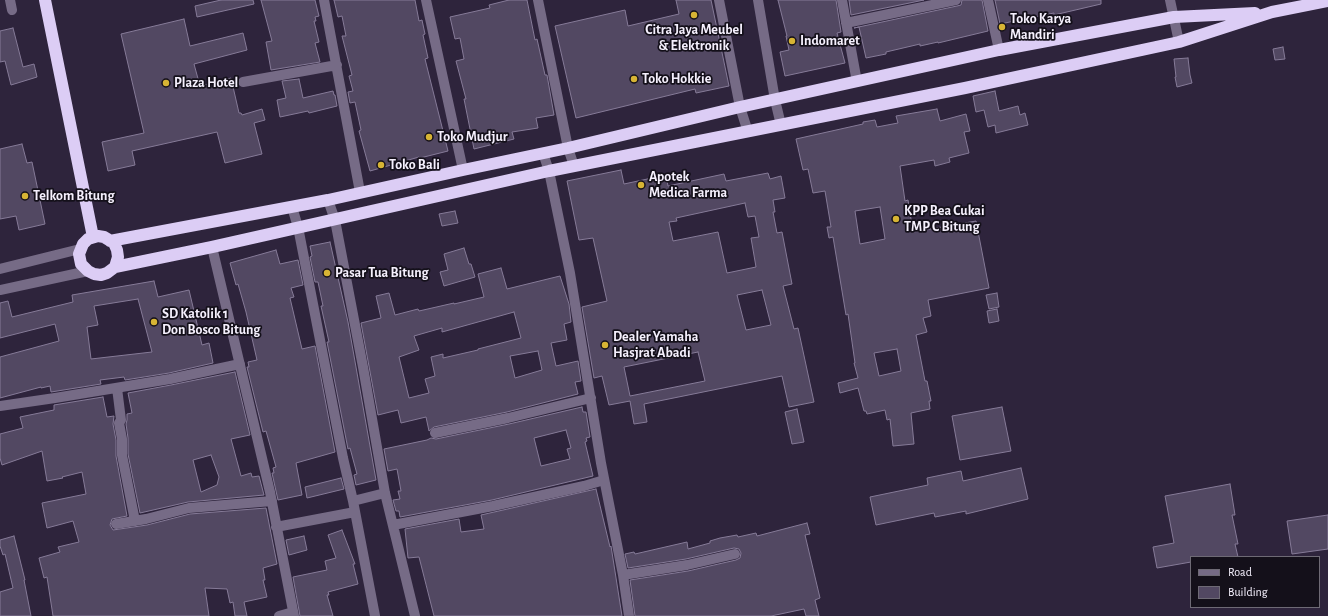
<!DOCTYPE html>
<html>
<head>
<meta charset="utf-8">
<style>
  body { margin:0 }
  #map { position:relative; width:1328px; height:616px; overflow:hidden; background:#2e243c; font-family:"Alegreya Sans",sans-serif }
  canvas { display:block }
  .legend { position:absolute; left:1190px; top:556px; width:130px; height:52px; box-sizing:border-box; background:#14101a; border:1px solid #6e6a75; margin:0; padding:5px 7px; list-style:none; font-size:12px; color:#f5f0fd }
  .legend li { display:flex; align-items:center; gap:8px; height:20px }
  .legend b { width:20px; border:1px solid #6e6a75 }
</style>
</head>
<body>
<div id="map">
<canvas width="1328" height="616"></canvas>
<ul class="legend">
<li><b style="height:5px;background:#766b86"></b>Road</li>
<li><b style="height:11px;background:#524862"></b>Building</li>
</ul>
</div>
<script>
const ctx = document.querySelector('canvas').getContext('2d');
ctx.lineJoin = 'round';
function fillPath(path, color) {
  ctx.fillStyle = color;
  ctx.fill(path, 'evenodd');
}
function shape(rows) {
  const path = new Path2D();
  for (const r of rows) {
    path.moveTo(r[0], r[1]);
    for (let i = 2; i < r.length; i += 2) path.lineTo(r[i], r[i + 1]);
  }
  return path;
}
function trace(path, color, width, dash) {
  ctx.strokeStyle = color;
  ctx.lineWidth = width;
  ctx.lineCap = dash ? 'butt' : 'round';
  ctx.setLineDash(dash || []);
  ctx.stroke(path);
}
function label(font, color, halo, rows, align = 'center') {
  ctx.font = font + ' "Alegreya Sans",sans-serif';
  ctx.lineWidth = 3.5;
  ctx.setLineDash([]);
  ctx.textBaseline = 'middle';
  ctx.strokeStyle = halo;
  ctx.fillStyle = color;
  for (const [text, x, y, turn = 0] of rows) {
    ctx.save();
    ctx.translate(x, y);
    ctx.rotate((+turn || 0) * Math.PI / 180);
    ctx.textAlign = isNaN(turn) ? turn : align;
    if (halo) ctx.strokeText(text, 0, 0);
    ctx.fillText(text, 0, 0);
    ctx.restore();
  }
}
const building = shape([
  [221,0,253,0,254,4,197,17,195,6,221,0],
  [261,0,315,0,319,16,315,17,316,21,314,21,319,42,315,43,320,62,271,70,266,42,272,41,261,0],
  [334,0,415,0,419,21,422,20,425,34,423,35,428,58,425,59,448,151,420,158,419,157,370,171,359,131,361,130,355,102,350,103,348,92,353,91,349,76,352,75,342,36,346,36,342,16,338,17,334,0],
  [509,0,527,0,535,40,537,39,545,75,547,75,554,115,536,118,538,128,512,132,514,139,474,149,464,99,466,99,456,61,464,59,460,38,455,39,450,17,490,8,489,5,509,0],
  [676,0,711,0,729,86,696,93,695,89,576,118,555,26,625,10,628,26,679,14,676,0],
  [778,0,836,0,841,32,837,33,845,63,785,76,780,52,789,50,786,36,787,36,778,0],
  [849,0,924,0,851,15,849,0],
  [962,0,982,0,988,31,938,43,938,42,920,46,920,44,886,52,886,54,866,58,859,27,854,28,957,6,961,5,962,0],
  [995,0,1101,0,1101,4,1054,15,1054,13,1000,24,995,0],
  [184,19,190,46,243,33,247,50,194,64,200,86,231,78,239,113,241,113,242,115,262,109,265,120,254,123,262,154,225,163,217,132,132,151,135,165,108,171,102,142,144,133,121,34,184,19],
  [13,28,23,67,34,64,37,77,11,85,5,61,0,62,0,31,13,28],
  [1283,47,1285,59,1275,60,1273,49,1283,47],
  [1188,58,1190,75,1192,83,1177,87,1175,77,1176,77,1174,59,1188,58],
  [299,79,303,98,333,91,334,95,335,95,337,106,309,113,308,111,280,117,277,100,286,98,282,81,299,79],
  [995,91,999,111,1018,106,1020,115,1025,113,1028,125,996,133,995,125,988,127,984,110,976,112,973,96,995,91],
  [937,109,940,121,966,114,970,131,964,132,969,153,949,158,950,162,935,166,934,160,900,166,905,201,908,200,913,232,976,221,989,288,928,300,931,316,923,318,927,332,916,335,925,381,927,381,931,401,929,401,930,409,911,413,914,444,893,446,890,419,887,420,885,410,867,414,866,411,864,411,858,388,840,393,838,383,858,378,854,363,855,363,848,314,846,315,833,237,829,238,827,227,831,227,825,191,813,193,808,169,803,170,796,139,863,124,863,122,875,120,877,127,898,123,896,116,937,109],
  [880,207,885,239,860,244,855,211,880,207],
  [897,349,901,371,879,376,874,353,897,349],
  [22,144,27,163,32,162,45,224,19,230,16,216,0,219,0,149,22,144],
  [621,170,624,184,666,175,668,186,724,174,726,181,768,173,770,179,781,176,785,198,773,200,775,212,773,212,777,233,782,232,792,284,783,286,794,329,798,328,814,402,789,407,782,376,644,404,647,422,634,424,630,401,609,405,602,376,594,378,582,307,607,301,593,238,579,240,567,181,621,170],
  [745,203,748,217,755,216,759,237,751,238,756,267,727,273,718,232,673,241,669,222,677,221,676,218,745,203],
  [762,290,771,325,746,330,737,295,762,290],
  [698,352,705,381,630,396,624,367,698,352],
  [455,211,458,223,442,226,439,214,455,211],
  [330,242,348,322,376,480,356,485,354,475,357,474,350,448,348,449,327,342,329,342,321,306,323,306,318,282,315,282,310,257,312,256,310,246,330,242],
  [464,248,469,264,471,264,475,277,444,286,440,272,448,270,444,254,464,248],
  [276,250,280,264,298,260,303,285,291,288,294,297,290,298,302,349,315,346,335,452,296,463,302,495,278,500,272,473,274,473,273,468,276,467,266,431,263,432,247,367,249,367,248,362,257,360,246,312,238,284,236,285,230,263,276,250],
  [501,268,507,289,560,276,569,304,571,322,564,324,567,340,551,343,556,366,578,361,581,381,575,382,578,394,507,412,434,427,429,431,426,417,401,423,398,410,378,415,361,323,381,318,376,296,389,293,395,315,418,309,419,311,454,303,454,304,484,297,478,274,501,268],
  [514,312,521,338,478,349,478,350,443,358,443,354,431,357,435,376,425,379,429,393,409,398,399,357,419,350,414,336,442,328,442,332,514,312],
  [538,351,542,370,515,378,510,356,538,351],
  [154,281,158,297,189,290,202,345,209,343,213,363,169,373,125,380,124,377,100,380,101,384,51,392,50,386,41,388,41,387,0,398,0,357,59,341,55,324,0,338,0,303,8,301,12,317,73,302,72,295,154,281],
  [138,299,152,352,91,359,87,327,98,325,94,306,138,299],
  [997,293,999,307,989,309,986,295,997,293],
  [997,309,999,321,989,323,987,311,997,309],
  [235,372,250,435,231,439,241,476,251,473,252,477,259,476,264,495,188,502,140,513,128,454,128,438,126,424,127,420,127,414,132,413,128,393,171,385,235,372],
  [211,455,219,477,217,485,201,492,193,460,211,455],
  [103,397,107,417,114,416,113,424,116,440,116,456,127,516,112,519,110,525,113,530,147,525,190,514,266,508,277,564,263,568,265,580,263,580,267,597,244,602,247,616,235,616,233,602,230,603,227,589,205,588,209,616,53,616,47,577,44,578,39,558,60,552,58,547,79,542,73,521,47,528,42,503,86,494,82,472,62,477,63,478,47,481,42,451,2,465,0,458,0,434,23,428,20,417,54,410,54,405,103,397],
  [582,407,583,412,586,412,590,437,586,438,587,441,585,442,593,476,492,500,400,517,399,511,396,511,393,500,400,499,398,491,401,491,397,469,388,471,384,449,427,440,431,438,436,439,509,424,582,407],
  [566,430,571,448,567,449,570,459,541,466,534,438,566,430],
  [1002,407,1011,451,960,460,952,416,1002,407],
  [797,409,804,442,792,444,785,412,797,409],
  [1021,468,1028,499,966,514,966,511,935,517,934,513,876,525,870,497,928,485,927,478,961,471,963,481,1021,468],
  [341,478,344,489,307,498,305,487,341,478],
  [1230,484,1235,515,1232,515,1238,544,1235,544,1238,557,1191,557,1191,562,1157,568,1153,547,1174,543,1165,496,1230,484],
  [596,489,610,547,611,546,622,616,434,616,419,557,408,558,405,529,459,519,461,532,484,529,481,515,596,489],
  [1328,515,1328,549,1292,554,1287,521,1328,515],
  [807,523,810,534,805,535,820,598,815,600,819,616,806,616,804,609,771,616,635,616,630,580,688,571,736,560,740,558,741,553,739,549,734,548,686,559,628,568,625,554,634,552,635,554,687,542,688,549,710,543,710,541,720,538,737,535,738,537,756,533,757,536,807,523],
  [342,530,355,564,353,564,358,584,328,592,329,595,327,595,333,616,300,616,293,577,327,570,325,561,336,558,328,535,342,530],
  [14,536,25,580,24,580,31,616,0,616,0,592,13,588,5,554,3,555,0,546,0,540,14,536],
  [304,536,307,550,289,555,286,540,304,536]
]);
fillPath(building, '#524862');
trace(building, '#867b98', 1);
trace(shape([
  [10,0,12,10],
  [324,0,360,192],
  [426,0,463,170],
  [538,0,568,148,574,166],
  [719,0,740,107,748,132],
  [758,0,775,100,781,125],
  [842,0,857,82],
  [988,0,999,50],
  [1170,0,1179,42],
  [846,23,956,0],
  [243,82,337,65],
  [543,153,549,171,570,273,601,463,623,575,629,616],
  [328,200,335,220,363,367,385,493,415,616],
  [292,207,298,227,343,458,353,501,375,616],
  [212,247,270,492,294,616],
  [0,269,80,249],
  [0,290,88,271],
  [117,388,121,420,119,423,122,439,122,455,135,521],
  [0,406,55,398,170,379,240,364],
  [435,433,508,418,591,398],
  [353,501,385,493],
  [116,524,146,519,189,508,272,501],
  [393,525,493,506,584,486,604,480],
  [276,527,355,512],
  [623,575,687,565,735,554],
  [279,616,293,612]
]), '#766b86', 10);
trace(shape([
  [45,0,93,237],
  [110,241,328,200,463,170,568,148,740,107,999,50,1174,17,1255,13],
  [115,267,118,257,117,250,114,243,104,237,98,236,88,239,83,244,79,254,81,264,88,271,94,274,101,275,107,273,115,267,212,247,549,171,965,88,1179,42,1272,12,1328,1]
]), '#dccdf5', 12);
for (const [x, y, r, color] of [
  [694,15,4,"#d7b434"],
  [1002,27,4,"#d7b434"],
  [792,41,4,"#d7b434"],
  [634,79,4,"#d7b434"],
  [166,83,4,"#d7b434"],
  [429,137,4,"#d7b434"],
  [381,165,4,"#d7b434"],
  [641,185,4,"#d7b434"],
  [25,196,4,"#d7b434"],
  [896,219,4,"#d7b434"],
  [327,273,4,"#d7b434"],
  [154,322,4,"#d7b434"],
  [605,345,4,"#d7b434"]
]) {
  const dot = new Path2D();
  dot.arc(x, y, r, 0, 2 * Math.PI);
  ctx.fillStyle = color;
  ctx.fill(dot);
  trace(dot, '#14101a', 1.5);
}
label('bold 14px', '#f5f0fd', '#14101a', [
  ["Toko Karya",1010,19],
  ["Mandiri",1010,35],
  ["Citra Jaya Meubel",694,30,"center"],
  ["& Elektronik",694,46,"center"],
  ["Indomaret",800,41],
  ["Toko Hokkie",642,79],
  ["Plaza Hotel",174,83],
  ["Toko Mudjur",437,137],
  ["Toko Bali",389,165],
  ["Apotek",649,177],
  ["Medica Farma",649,193],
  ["Telkom Bitung",33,196],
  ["KPP Bea Cukai",904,211],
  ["TMP C Bitung",904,227],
  ["Pasar Tua Bitung",335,273],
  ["SD Katolik 1",162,314],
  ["Don Bosco Bitung",162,330],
  ["Dealer Yamaha",613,337],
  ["Hasjrat Abadi",613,353]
], 'left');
</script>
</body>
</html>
